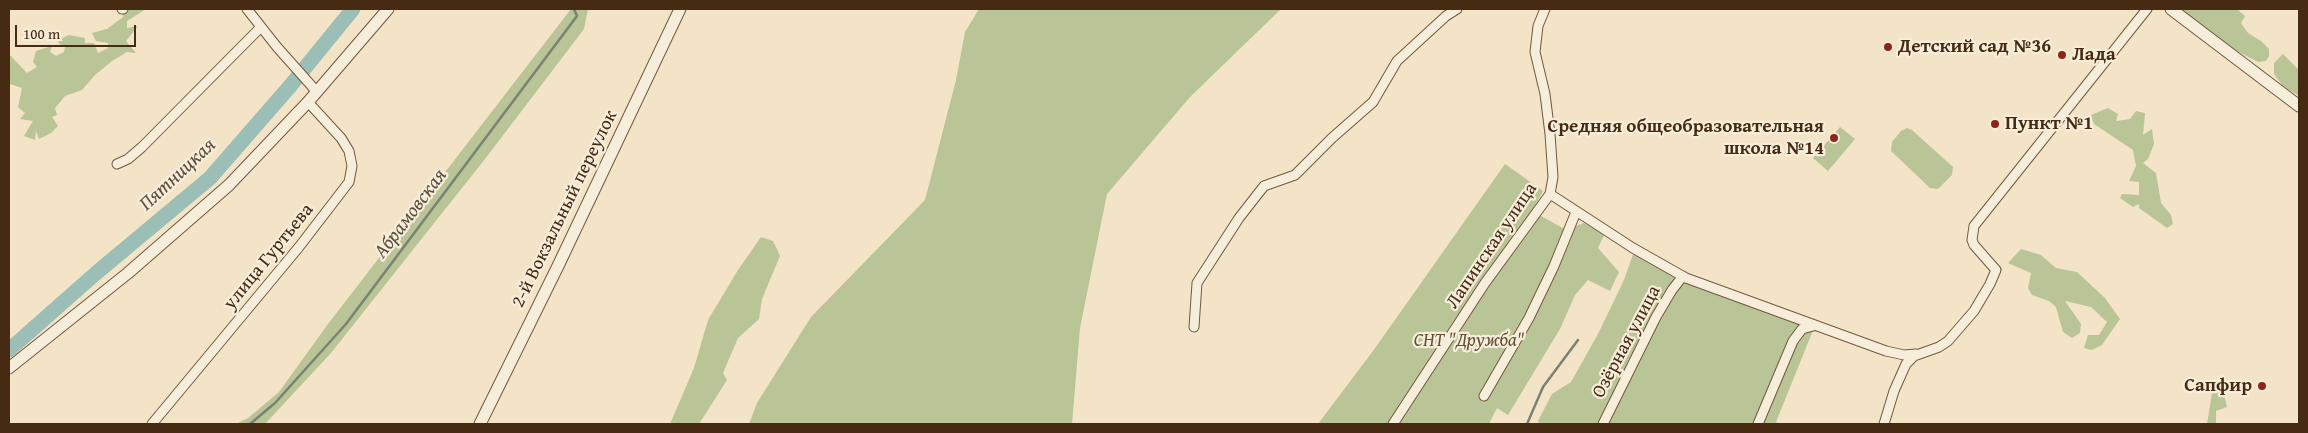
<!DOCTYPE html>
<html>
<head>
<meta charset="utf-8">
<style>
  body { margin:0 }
  #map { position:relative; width:2308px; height:433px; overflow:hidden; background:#f3e4c7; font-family:"Gentium Book Plus",serif }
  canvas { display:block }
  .frame { position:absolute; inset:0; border:10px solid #472a12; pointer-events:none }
  .scale { position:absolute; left:15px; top:25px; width:121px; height:22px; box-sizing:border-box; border:2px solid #472a12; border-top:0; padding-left:6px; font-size:15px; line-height:18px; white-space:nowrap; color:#472a12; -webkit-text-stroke:4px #f7eddb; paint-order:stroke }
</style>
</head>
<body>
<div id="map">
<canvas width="2308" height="433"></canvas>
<div class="frame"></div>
<div class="scale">100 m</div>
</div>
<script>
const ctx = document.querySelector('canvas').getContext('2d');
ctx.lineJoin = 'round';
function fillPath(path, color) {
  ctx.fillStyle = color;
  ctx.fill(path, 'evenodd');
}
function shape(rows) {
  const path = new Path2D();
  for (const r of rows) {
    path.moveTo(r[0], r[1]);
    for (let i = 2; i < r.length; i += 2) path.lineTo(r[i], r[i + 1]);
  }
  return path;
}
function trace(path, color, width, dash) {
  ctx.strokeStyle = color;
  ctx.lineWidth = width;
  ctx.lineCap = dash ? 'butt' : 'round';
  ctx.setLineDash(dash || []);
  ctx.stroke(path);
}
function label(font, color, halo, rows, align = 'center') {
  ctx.font = font + ' "Gentium Book Plus",serif';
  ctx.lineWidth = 4.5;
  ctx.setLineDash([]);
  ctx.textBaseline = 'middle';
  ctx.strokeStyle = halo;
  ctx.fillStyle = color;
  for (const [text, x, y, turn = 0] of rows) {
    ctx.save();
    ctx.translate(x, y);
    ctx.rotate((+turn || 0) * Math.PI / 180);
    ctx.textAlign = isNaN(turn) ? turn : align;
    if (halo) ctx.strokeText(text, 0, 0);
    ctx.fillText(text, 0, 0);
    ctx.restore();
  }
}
fillPath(shape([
  [126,9,146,9,127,21,127,28,138,26,126,41,136,53,127,52,112,61,95,75,82,90,65,96,55,108,57,115,52,117,58,126,51,133,39,139,36,131,35,140,24,136,33,121,20,119,25,113,18,107,22,88,10,84,9,95,9,54,27,73,37,67,33,62,36,51,52,46,50,52,56,56,64,52,65,46,59,44,58,40,69,35,85,38,85,43,94,43,98,53,108,48,108,43,96,41,92,33,107,29,123,17,122,10],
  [571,9,588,9,584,29,485,159,331,353,265,424,236,424,248,418,279,392,328,324],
  [979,9,1281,9,1190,97,1107,194,1080,328,1072,424,749,424,757,403,811,317,925,200,956,80,965,32],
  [2178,9,2237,9,2245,16,2241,23,2248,33,2261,41,2269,49,2269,56,2266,61,2258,62,2237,51],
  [2283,54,2299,70,2299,96,2283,86,2274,74,2274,63],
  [2108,108,2118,114,2116,121,2130,119,2136,111,2145,113,2143,135,2152,129,2154,144,2148,159,2143,163,2156,173,2161,203,2171,215,2173,224,2167,228,2139,208,2139,204,2133,207,2120,198,2122,194,2139,195,2139,182,2129,181,2136,166,2133,150,2094,124,2091,115],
  [1840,127,1855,139,1828,171,1813,158],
  [1907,128,1912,130,1953,167,1952,175,1938,189,1930,188,1891,151,1892,142,1901,131],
  [1505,164,1543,191,1532,211,1570,232,1573,227,1584,223,1604,235,1598,248,1619,272,1610,291,1588,280,1575,295,1560,329,1508,415,1497,408,1489,424,1318,424,1373,351],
  [761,237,773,241,780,256,762,299,759,319,738,338,723,373,727,380,699,424,670,424,694,368,708,320,738,270],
  [1636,246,1682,272,1816,323,1776,422,1779,424,1540,424,1538,421,1552,394,1571,382,1598,334,1624,280],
  [2021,249,2041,255,2056,268,2077,272,2105,298,2120,319,2102,345,2092,350,2084,348,2088,335,2099,335,2107,322,2091,307,2065,301,2081,324,2080,333,2072,338,2063,332,2056,307,2049,301,2032,295,2028,288,2031,273,2008,263],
  [2223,391,2227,407,2216,411,2216,424,2207,424,2212,393]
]), '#b9c497');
trace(shape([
  [250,424,275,403,346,324,577,16,574,9],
  [1527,424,1543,387,1578,340]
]), '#798374', 2.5);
trace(shape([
  [9,350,95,274,210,178,291,85,353,9]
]), '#9bbfb6', 15);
const minor = shape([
  [122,9,123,9],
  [247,9,277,47,317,92],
  [117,164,128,159,142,147,261,27],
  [1550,194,1633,248,1686,278,1886,351,1904,355,1916,354],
  [1194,327,1197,283,1239,218,1264,186,1295,175,1332,138,1373,102,1397,61,1446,16,1457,9],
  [1484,396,1529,318,1554,266,1576,212],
  [152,424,299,247,349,182,352,166,349,151,341,138,308,102],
  [1393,424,1485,283,1550,194,1553,177,1550,134,1545,94,1535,52,1538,26,1545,9],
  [1603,424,1656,317,1672,290,1683,276],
  [1758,424,1793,341,1802,329,1813,326],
  [1884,424,1894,391,1906,364,1914,356,1939,347,1948,341,1974,311,1990,284,1996,270,1974,245,1972,240,1974,226,2147,9]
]);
const tertiary = shape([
  [2171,9,2299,106],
  [9,368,128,273,229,185,308,102,388,9],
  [480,424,558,266,680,9]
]);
trace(minor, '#72583f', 11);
trace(tertiary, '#72583f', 13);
trace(minor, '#f7eddb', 9);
trace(tertiary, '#f7eddb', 11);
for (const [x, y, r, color] of [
  [1888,47,5,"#8f2418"],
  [2062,55,5,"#8f2418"],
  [1995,124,5,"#8f2418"],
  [1834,138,5,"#8f2418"],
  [2262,386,5,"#8f2418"]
]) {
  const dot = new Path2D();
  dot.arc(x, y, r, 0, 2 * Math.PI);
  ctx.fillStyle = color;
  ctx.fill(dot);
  trace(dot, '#f7eddb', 2);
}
label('bold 19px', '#472a12', '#f7eddb', [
  ["Детский сад №36",1898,47],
  ["Лада",2072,55],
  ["Пункт №1",2005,124],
  ["Средняя общеобразовательная",1824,127,"right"],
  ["школа №14",1824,149,"right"],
  ["Сапфир",2252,386,"right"]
], 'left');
label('19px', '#472a12', '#f7eddb', [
  ["2-й Вокзальный переулок",565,209,-64],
  ["Лапинская улица",1492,246,-56],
  ["улица Гуртьева",269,257,-51],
  ["Озёрная улица",1627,342,-62]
]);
label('italic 19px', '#645033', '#f7eddb', [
  ["СНТ \"Дружба\"",1469,341]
]);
label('italic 20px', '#5c4f3b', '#f7eddb', [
  ["Пятницкая",178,175,-43],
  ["Абрамовская",411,214,-53]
]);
</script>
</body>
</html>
